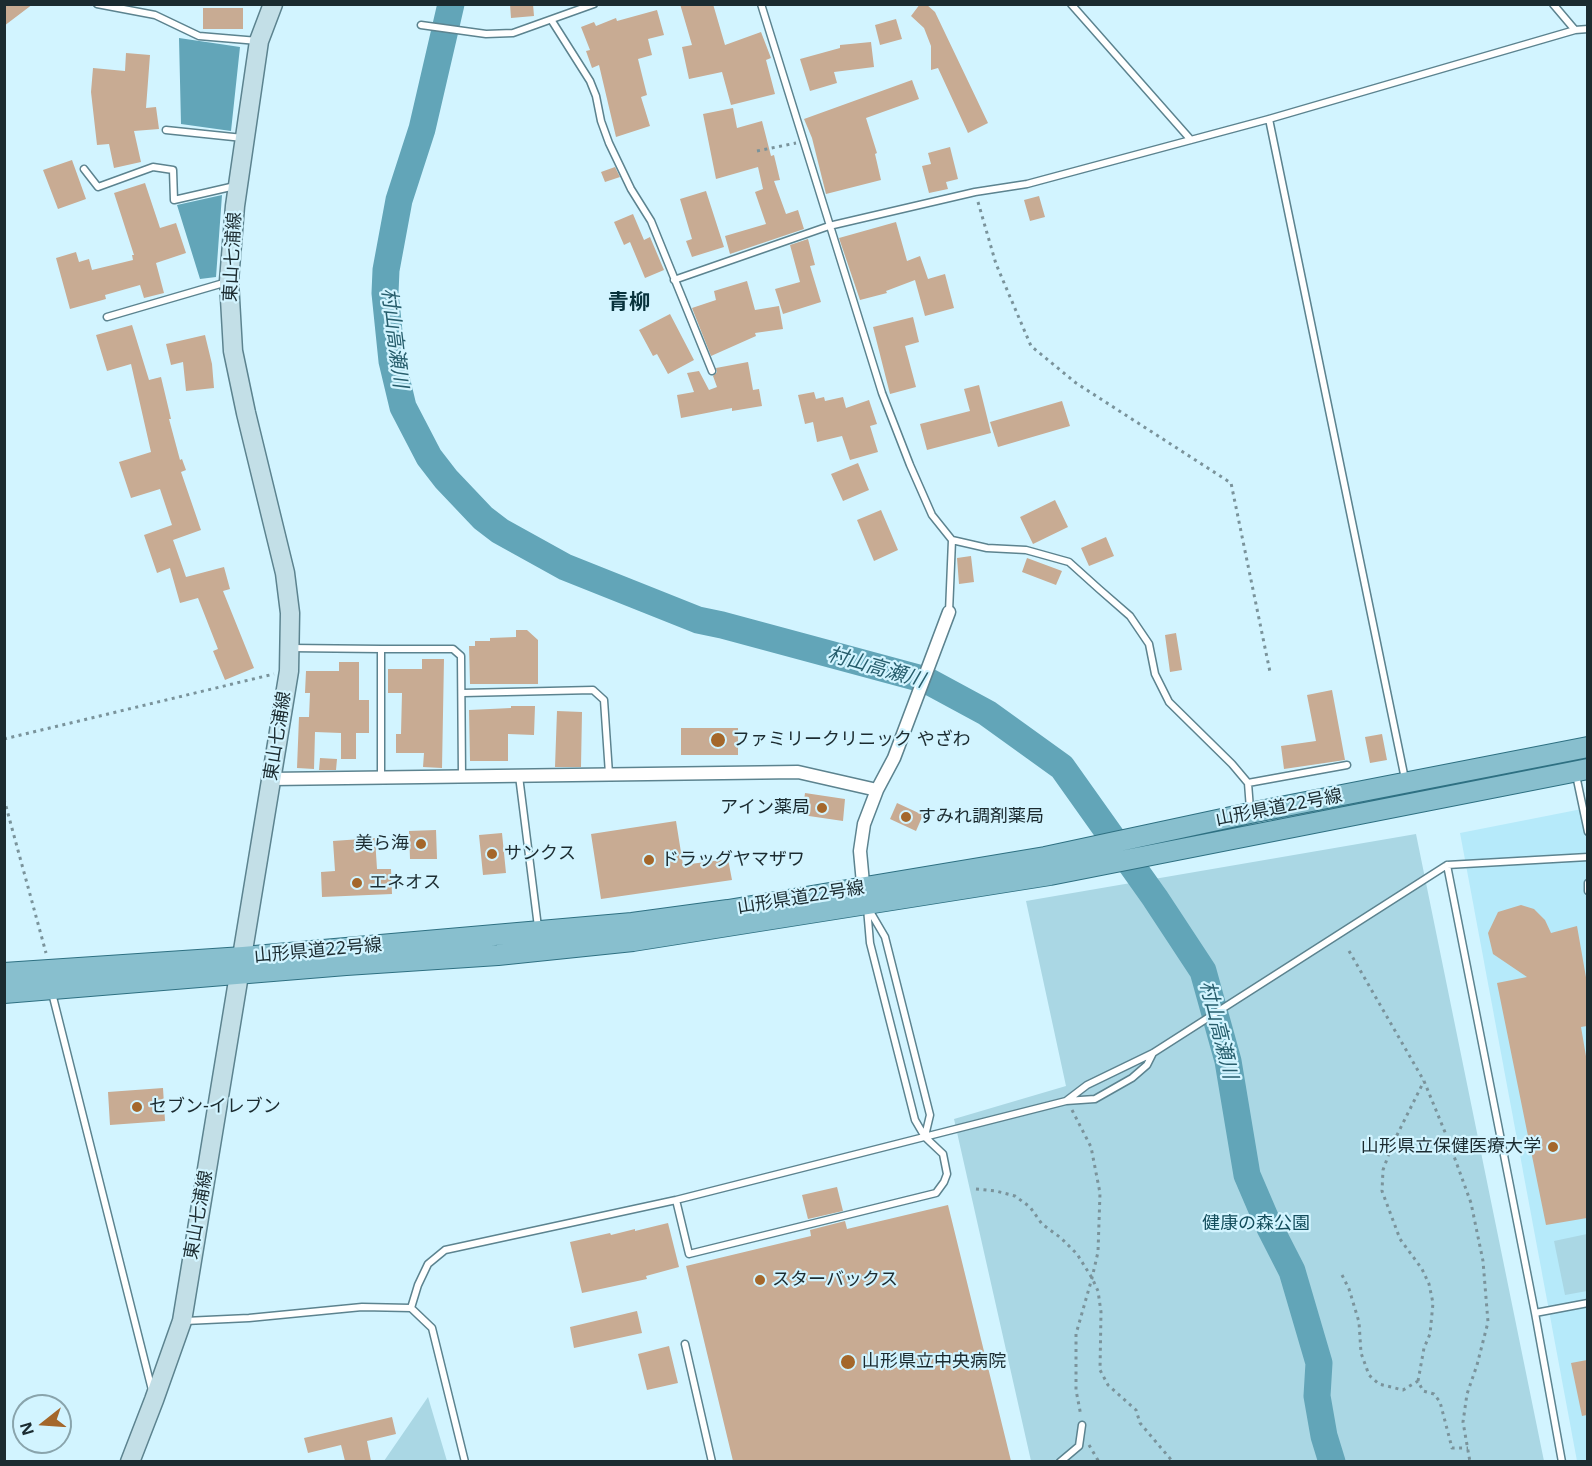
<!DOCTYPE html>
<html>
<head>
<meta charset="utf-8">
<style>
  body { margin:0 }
  #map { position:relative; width:1592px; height:1466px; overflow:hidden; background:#d2f4ff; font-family:"Noto Sans",sans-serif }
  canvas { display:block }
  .frame { position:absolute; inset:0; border:6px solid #1b2b30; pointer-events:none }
  .north { position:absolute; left:12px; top:1394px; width:60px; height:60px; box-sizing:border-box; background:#d2f4ff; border:2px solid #89a4ac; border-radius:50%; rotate:253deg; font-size:16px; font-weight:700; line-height:24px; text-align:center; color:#1b2b30 }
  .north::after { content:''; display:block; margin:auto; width:21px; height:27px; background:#a4672b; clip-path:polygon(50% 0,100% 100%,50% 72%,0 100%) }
</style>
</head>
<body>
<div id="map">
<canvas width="1592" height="1466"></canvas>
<div class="frame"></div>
<div class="north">N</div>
</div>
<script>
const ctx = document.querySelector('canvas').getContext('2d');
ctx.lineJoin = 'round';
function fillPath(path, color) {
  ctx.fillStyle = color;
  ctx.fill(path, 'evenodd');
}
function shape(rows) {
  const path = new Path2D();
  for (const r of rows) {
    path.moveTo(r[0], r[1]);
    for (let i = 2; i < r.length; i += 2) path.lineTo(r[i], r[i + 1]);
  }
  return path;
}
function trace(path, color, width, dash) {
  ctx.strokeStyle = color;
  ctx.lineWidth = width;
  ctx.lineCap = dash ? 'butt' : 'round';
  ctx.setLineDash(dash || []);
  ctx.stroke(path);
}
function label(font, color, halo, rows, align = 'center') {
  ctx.font = font + ' "Noto Sans","Noto Sans JP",sans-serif';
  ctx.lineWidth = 4.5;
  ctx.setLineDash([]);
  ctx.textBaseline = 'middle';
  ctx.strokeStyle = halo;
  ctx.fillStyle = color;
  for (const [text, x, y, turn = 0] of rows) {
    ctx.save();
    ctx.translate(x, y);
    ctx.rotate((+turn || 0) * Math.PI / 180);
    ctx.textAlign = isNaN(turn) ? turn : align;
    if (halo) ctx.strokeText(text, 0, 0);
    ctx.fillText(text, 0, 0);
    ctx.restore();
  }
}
fillPath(shape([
  [1587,808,1587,1461,1577,1461,1460,833]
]), '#b6eafa');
fillPath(shape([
  [1416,834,1544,1461,1031,1461,954,1119,1066,1086,1026,901],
  [1587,1234,1587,1291,1565,1295,1554,1241],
  [428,1397,447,1461,384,1461]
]), '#aad7e4');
fillPath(shape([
  [179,38,240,47,231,131,181,124],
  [222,195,216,277,200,279,177,205]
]), '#62a5b8');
trace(shape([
  [451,4,422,129,399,200,386,270,385,293,392,361,403,407,429,457,446,479,483,518,500,531,565,567,698,620,722,625,926,680,987,713,1062,767,1155,898,1203,971,1228,1061,1247,1175,1268,1224,1292,1271,1319,1363,1317,1396,1324,1436,1332,1462]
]), '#62a5b8', 27);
fillPath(shape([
  [4,4,33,4,4,26],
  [510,4,533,4,534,16,511,18],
  [680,4,713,4,725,45,761,32,771,58,766,60,775,94,731,105,722,72,689,79,682,47,692,45],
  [920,4,926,4,935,12,988,123,968,133,938,68,931,70,931,46,924,28,911,16],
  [203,8,243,8,243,29,203,29],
  [657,10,664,35,648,39,652,55,638,59,647,95,641,97,650,126,616,137,599,65,592,68,586,51,590,50,581,27,594,22,596,26,616,18,617,21],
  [896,19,902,39,880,45,875,25],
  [871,42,874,67,834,72,837,83,810,91,800,59,840,48,840,45],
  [126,53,150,55,146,108,156,107,159,129,134,131,141,162,114,168,109,144,97,145,91,92,93,68,125,71],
  [912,80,919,99,866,118,877,153,875,154,881,180,826,194,812,138,804,119],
  [733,108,737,128,762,121,771,156,774,155,780,180,774,181,786,214,798,210,804,229,730,254,725,236,766,224,755,192,763,189,758,167,716,179,703,114],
  [950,147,958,179,946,182,948,189,929,193,922,166,931,164,928,153],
  [72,160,86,199,58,209,43,170],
  [615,167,620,177,605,182,601,172],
  [145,183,160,228,176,223,186,253,156,263,164,293,144,298,140,285,105,295,106,299,70,309,56,258,76,252,79,262,89,259,92,270,133,260,132,255,134,255,114,193],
  [706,191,724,247,692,257,686,241,692,239,680,199],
  [1039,196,1045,217,1030,221,1024,200],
  [633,214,644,240,650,237,664,270,645,278,630,242,624,245,614,222],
  [896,222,907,261,920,256,928,279,945,274,954,308,925,316,915,280,886,291,887,293,860,300,839,238],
  [808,239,815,265,810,266,821,302,783,314,775,289,800,282,790,245],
  [747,281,755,310,779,306,783,329,755,333,756,336,711,356,692,308,716,300,714,291],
  [670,314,694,360,668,374,657,354,653,356,639,330],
  [913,317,919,342,905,346,916,387,890,394,873,327],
  [132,325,149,380,161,377,171,419,169,419,180,460,182,459,186,470,181,472,201,530,173,540,186,577,224,567,230,589,223,591,254,668,225,680,213,651,218,649,198,598,180,603,170,568,157,573,144,535,172,525,160,489,131,498,119,462,151,452,131,364,107,371,96,335],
  [205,335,212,364,214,388,186,391,183,362,171,365,166,344],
  [748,362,753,390,759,389,762,406,732,411,732,408,681,418,677,395,694,392,687,373,699,371,709,390,717,387,713,376,717,372,716,368],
  [979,385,991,433,927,450,920,424,970,411,964,389],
  [814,392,816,399,824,397,825,401,843,397,846,408,869,400,877,424,870,426,878,452,850,460,842,436,817,442,813,422,805,424,798,395],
  [1062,401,1070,426,998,447,990,422],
  [858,463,869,490,843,501,831,474],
  [1055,500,1068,527,1033,544,1020,517],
  [881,510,898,550,874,561,857,520],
  [1106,537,1114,556,1089,566,1081,548],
  [971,556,974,582,959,584,957,558],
  [1027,558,1062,571,1056,585,1022,572],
  [516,630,527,630,538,640,538,684,470,684,469,646,475,646,475,641,490,641,490,638,516,637],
  [1176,633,1182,670,1170,672,1165,635],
  [422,659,444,659,442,768,423,767,424,753,396,753,396,734,401,734,402,693,388,693,388,669,422,669],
  [339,662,359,662,359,700,369,700,369,733,356,733,356,759,341,759,341,733,315,732,314,769,297,768,299,717,309,717,310,693,305,693,306,671,339,671],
  [1332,690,1345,760,1284,769,1281,746,1316,741,1307,695],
  [511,706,535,706,534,735,508,734,508,761,470,761,469,710,511,708],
  [557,711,582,712,581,767,555,767],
  [681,728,738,728,738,755,681,755],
  [1382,734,1387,760,1370,763,1365,737],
  [320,758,337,759,336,770,319,770],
  [805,793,845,799,843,821,802,815],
  [897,803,923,815,916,831,890,819],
  [676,821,683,865,728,859,732,880,601,899,591,834],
  [436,830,437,859,410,859,409,831],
  [502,833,506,873,483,875,479,835],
  [375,838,377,869,391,869,392,894,322,897,321,872,335,871,333,841],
  [1521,905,1534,909,1545,920,1551,933,1577,926,1587,983,1587,1026,1581,1027,1587,1062,1587,1218,1546,1225,1497,983,1527,977,1493,954,1488,933,1498,912],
  [163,1088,165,1121,110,1125,108,1092],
  [837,1187,843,1211,808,1219,802,1195],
  [948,1205,1011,1461,733,1461,686,1266,811,1236,810,1230,845,1221,847,1229],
  [668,1223,679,1267,646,1276,647,1279,582,1293,570,1242,610,1233,611,1235,635,1229,635,1231],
  [637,1311,642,1333,574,1348,570,1327],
  [669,1346,678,1383,647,1390,638,1354],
  [1587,1360,1587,1415,1582,1416,1571,1363],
  [392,1417,396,1434,367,1441,371,1461,345,1461,341,1445,308,1453,304,1438]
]), '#c8ab93');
const service = shape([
  [97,4,155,15,199,36,258,41],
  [761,4,882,393,910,465,932,515,952,540,949,612],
  [1071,4,1191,140],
  [1553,4,1575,30],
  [552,21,590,81,596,96,601,121,609,143,631,189,651,221,712,371],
  [421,25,486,34,513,33,594,4],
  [1269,119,1405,779],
  [166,130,243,138],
  [84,169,98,187,153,167,173,170,174,200,235,186],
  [674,280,829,226,975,192,1027,184,1269,119,1575,30,1588,29],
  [107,317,227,282],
  [952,540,987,548,1026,550,1069,562,1099,589,1130,616,1149,644,1155,674,1169,702,1232,764,1248,783,1250,809],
  [290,648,381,649,381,777],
  [381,649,453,649,461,656,462,777],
  [463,693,593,690,604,700,609,774],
  [1576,775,1588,832],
  [519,776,538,927],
  [1248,783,1347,765],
  [1588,883,1588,891],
  [868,908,885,937,930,1115,925,1136],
  [52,993,152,1390],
  [1066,1101,1087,1085,1153,1053,1447,865],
  [676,1200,689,1254,936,1193,944,1182,947,1174,943,1154,925,1137,915,1120,870,943,867,908],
  [411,1308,418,1285,428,1264,445,1250,676,1200,1066,1101,1095,1099,1132,1078,1147,1065,1153,1053],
  [1535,1313,1588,1303],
  [185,1321,249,1318,362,1307,411,1308,432,1328,465,1462],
  [685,1344,712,1462],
  [1060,1462,1079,1446,1082,1425],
  [1562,1462,1535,1313,1447,865,1588,857]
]);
const minor = shape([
  [271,779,798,772,877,790],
  [864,894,860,851,864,824,877,790,894,758,949,612]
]);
const secondary = shape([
  [130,1462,154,1400,182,1321,289,671,290,613,285,573,246,413,233,351,229,281,235,206,259,41,273,4]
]);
const primary = shape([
  [4,973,243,957,632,923,728,910,1045,857,1250,813,1588,747],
  [4,993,346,965,498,955,633,941,1050,875,1588,769]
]);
trace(service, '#5c838f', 9);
trace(minor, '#5c838f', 15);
trace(secondary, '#5c838f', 21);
trace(primary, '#2e7082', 22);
trace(shape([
  [757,151,796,143],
  [978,202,996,264,1031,346,1076,383,1231,483,1270,672],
  [4,739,274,674],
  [4,799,46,953],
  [1349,951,1424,1081,1447,1137,1471,1203,1483,1261,1488,1322,1477,1365,1467,1394,1463,1422,1470,1462],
  [1072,1110,1091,1147,1100,1193,1098,1252,1092,1278,1076,1334,1076,1390,1081,1416],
  [976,1189,996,1191,1015,1196,1030,1207,1042,1224,1061,1238,1077,1254,1092,1278,1098,1291,1101,1312,1100,1370,1108,1385,1136,1410,1140,1423,1173,1462],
  [1342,1275,1349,1289,1359,1322,1361,1353,1369,1375,1379,1384,1403,1390,1418,1381,1423,1391,1434,1394,1440,1402,1452,1448,1468,1448],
  [1418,1381,1424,1348,1430,1334,1433,1303,1429,1284,1422,1269,1400,1239,1382,1191,1383,1170,1393,1143,1424,1081],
  [1089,1445,1099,1462]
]), '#7a939b', 3, [3, 4.5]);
trace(service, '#fff', 6);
trace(minor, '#fff', 12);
trace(secondary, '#c3dfe7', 18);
trace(primary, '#88bfce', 20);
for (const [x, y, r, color] of [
  [718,740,8,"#a4672b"],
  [822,808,6,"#a4672b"],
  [906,817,6,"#a4672b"],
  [421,844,6,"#a4672b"],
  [492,854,6,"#a4672b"],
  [649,860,6,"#a4672b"],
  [357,883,6,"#a4672b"],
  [137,1107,6,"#a4672b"],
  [1553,1147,6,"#a4672b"],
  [760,1280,6,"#a4672b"],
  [848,1362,8,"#a4672b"]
]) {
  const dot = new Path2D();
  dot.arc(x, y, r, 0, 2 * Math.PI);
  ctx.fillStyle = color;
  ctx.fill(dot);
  trace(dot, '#d2f4ff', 2);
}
label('18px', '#1b2b30', '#d2f4ff', [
  ["東山七浦線",233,257,-87],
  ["東山七浦線",278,736,-81],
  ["山形県道22号線",1279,808,-11],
  ["山形県道22号線",801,898,-9],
  ["山形県道22号線",318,951,-5],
  ["東山七浦線",199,1215,-80]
]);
label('18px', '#1b2b30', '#d2f4ff', [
  ["ファミリークリニック やざわ",732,740],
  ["アイン薬局",810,808,"right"],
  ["すみれ調剤薬局",918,817],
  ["美ら海",409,844,"right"],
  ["サンクス",504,854],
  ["ドラッグヤマザワ",661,860],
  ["エネオス",369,883],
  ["セブン-イレブン",149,1107],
  ["山形県立保健医療大学",1541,1147,"right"],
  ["スターバックス",772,1280],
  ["山形県立中央病院",862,1362]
], 'left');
label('18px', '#134d5c', '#d2f4ff', [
  ["健康の森公園",1256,1224]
]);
label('italic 20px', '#265d6c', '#d2f4ff', [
  ["村山高瀬川",394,338,83],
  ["村山高瀬川",876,668,16],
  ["村山高瀬川",1218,1030,76]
]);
label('bold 21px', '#08323c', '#d2f4ff', [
  ["青柳",629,303]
]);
</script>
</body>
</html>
